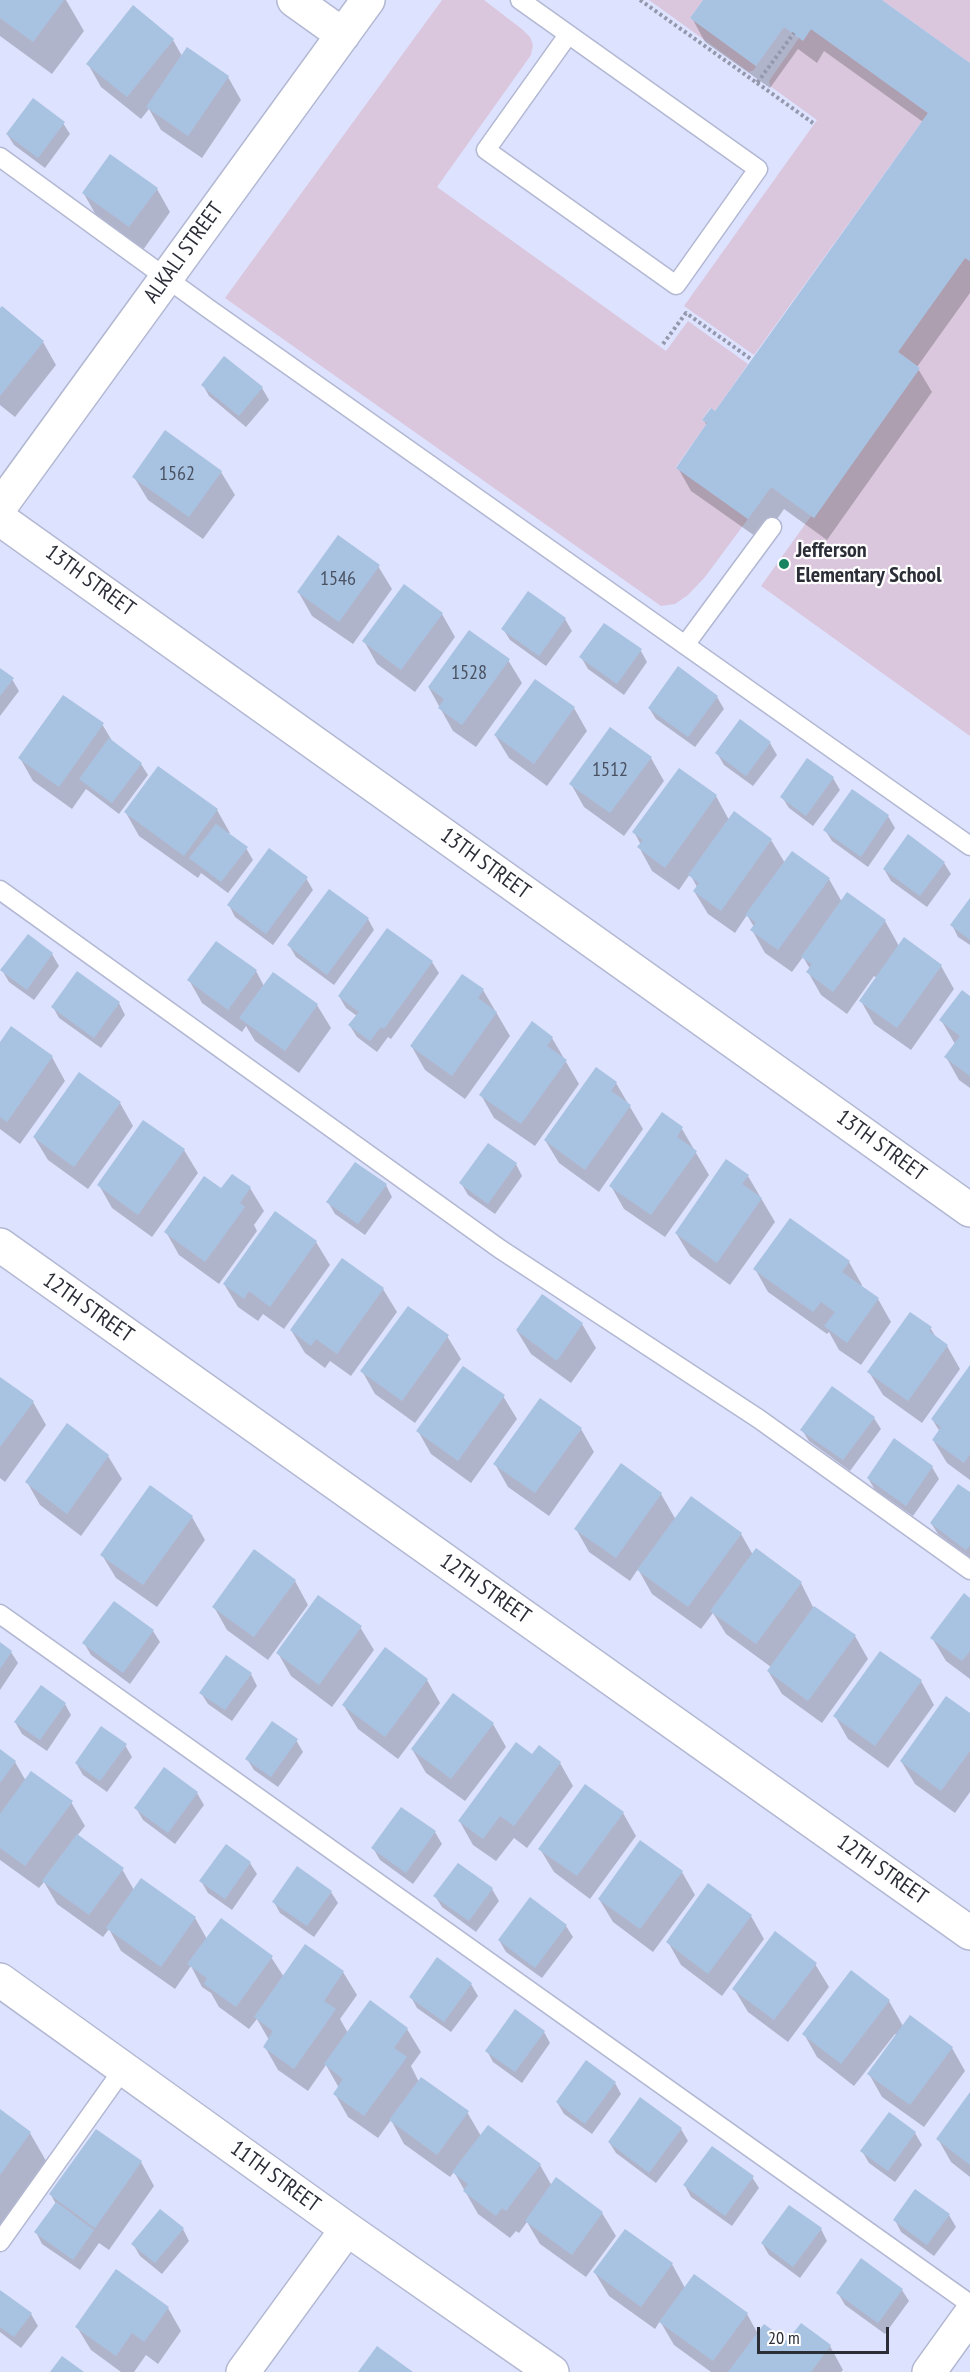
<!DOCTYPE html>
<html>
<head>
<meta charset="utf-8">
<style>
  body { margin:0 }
  #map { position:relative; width:970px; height:2372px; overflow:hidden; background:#dde2fe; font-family:"PT Sans Narrow",sans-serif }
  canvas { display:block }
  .scale { position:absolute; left:757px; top:2327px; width:132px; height:27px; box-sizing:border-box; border:3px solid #2b2d37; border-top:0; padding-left:8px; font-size:18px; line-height:21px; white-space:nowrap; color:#2b2d37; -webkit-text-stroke:4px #fff; paint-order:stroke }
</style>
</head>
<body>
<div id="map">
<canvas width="970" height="2372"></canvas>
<div class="scale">20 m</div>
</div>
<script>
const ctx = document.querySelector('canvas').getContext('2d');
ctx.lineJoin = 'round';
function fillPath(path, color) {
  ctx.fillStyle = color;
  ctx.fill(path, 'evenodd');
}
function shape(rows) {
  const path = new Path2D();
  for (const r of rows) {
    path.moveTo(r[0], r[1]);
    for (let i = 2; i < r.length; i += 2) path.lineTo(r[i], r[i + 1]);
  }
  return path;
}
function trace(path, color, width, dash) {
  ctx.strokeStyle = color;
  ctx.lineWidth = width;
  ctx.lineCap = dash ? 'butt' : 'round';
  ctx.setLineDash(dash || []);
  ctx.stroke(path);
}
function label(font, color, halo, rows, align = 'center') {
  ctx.font = font + ' "PT Sans Narrow",sans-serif';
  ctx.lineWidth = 4.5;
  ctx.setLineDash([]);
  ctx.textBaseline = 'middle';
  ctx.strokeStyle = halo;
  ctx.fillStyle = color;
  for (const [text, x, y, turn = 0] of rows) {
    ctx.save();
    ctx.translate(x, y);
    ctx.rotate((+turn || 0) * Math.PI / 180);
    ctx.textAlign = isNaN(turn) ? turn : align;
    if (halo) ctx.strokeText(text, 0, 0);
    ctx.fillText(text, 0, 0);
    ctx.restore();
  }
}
fillPath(shape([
  [442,0,484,0,523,30,530,37,533,45,531,55,437,187,666,351,688,321,748,364,715,411,710,408,702,420,707,423,676,467,748,519,705,577,688,595,675,604,661,606,225,298],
  [649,0,703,0,690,18,756,66,754,70,749,72],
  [882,0,970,0,970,63],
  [811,29,928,113,754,355,684,306,817,120,770,86,769,81,799,38],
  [965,258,970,261,970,736,761,586,811,516,814,518,920,368,898,352]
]), '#dac7dd');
fillPath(shape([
  [0,0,66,0,84,31,52,74,0,36],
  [705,0,880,0,970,64,970,293,917,367,932,392,827,540,784,509,762,541,691,491,678,468,707,426,704,420,716,413,923,122,824,51,817,63,798,49,770,88,705,42,692,18],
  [173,40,182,56,228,77,241,100,202,158,161,130,149,109,141,119,101,87,88,64],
  [63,123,70,134,45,168,14,145,7,134],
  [157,189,170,212,143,250,97,217,84,194],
  [2,308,43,342,56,365,15,417,0,405,0,311],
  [225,358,262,388,269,400,246,427,209,396,203,385],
  [221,472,235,495,203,539,148,500,134,477],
  [378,566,392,589,353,644,312,616,299,593],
  [442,614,455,637,415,692,377,664,364,641],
  [565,619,572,631,546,666,510,640,503,629],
  [641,651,647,662,624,695,588,669,581,657],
  [508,660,522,683,476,747,453,731,429,688],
  [0,670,12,679,19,691,0,716],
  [717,697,724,709,695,747,656,719,649,708],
  [574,708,587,731,547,786,509,758,495,735],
  [740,721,770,743,777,755,753,786,724,765,717,753],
  [102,724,114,744,141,764,148,775,119,814,86,789,72,809,33,781,20,758],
  [651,758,664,781,624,836,584,807,571,784],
  [833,778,840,790,813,826,789,808,782,797],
  [716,796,729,820,771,840,785,863,829,879,842,902,885,921,899,946,941,966,954,989,911,1050,874,1024,861,1001,877,978,874,976,847,1014,821,995,808,972,810,969,803,957,792,972,765,953,752,930,754,927,747,915,735,933,708,914,694,891,697,887,690,874,679,890,652,871,639,847,641,845,634,832],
  [217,810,230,833,228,835,246,848,253,860,228,893,201,873,198,878,139,836,126,813],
  [888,816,895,828,868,867,832,841,825,830],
  [944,863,951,874,927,907,891,881,884,869],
  [306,878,313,890,273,945,235,917,229,905],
  [970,901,970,945,958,937,952,925],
  [368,919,374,930,334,985,296,957,289,945],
  [28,936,52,954,59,966,34,1000,9,982,2,970],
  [432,962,439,973,391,1039,388,1037,377,1052,357,1037,350,1026,357,1016,346,1008,339,996],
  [256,971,264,986,274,974,317,1005,331,1028,299,1073,255,1041,246,1026,242,1032,202,1003,189,980],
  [483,990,510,1036,465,1099,425,1070,412,1047],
  [970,998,970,1088,959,1080,946,1057,955,1044,941,1020],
  [119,1003,125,1015,101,1048,59,1018,53,1007],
  [552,1038,579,1084,535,1146,494,1118,481,1095],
  [0,1045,52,1057,65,1081,20,1144,0,1129],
  [616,1083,643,1129,599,1192,559,1163,545,1140],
  [120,1103,133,1126,88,1189,48,1160,34,1137],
  [662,1115,682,1129,709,1175,665,1237,624,1209,611,1186],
  [144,1122,184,1150,198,1173,152,1237,112,1208,99,1185],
  [516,1164,522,1176,495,1214,468,1195,461,1183],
  [233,1176,250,1188,264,1211,254,1225,257,1231,219,1284,179,1255,166,1232,221,1190],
  [748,1176,775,1222,730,1285,690,1256,676,1233],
  [386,1185,392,1197,365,1235,335,1214,328,1202],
  [275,1213,316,1242,330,1265,284,1329,263,1314,258,1321,238,1307,224,1284],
  [849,1262,862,1285,861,1287,878,1299,891,1322,861,1365,839,1350,829,1332,827,1334,768,1292,755,1269],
  [383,1289,397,1312,351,1376,330,1361,325,1368,305,1353,291,1330],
  [543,1296,582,1324,596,1348,571,1383,531,1354,517,1331],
  [910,1314,931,1329,937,1339,947,1346,960,1369,922,1423,883,1395,869,1372],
  [447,1336,461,1359,415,1423,375,1394,362,1371],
  [970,1367,970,1480,947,1463,933,1440,940,1432,932,1419],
  [0,1379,33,1402,46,1425,5,1482,0,1478],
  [503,1396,517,1419,471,1483,431,1454,418,1431],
  [874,1418,881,1429,850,1471,809,1441,802,1430],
  [581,1429,594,1452,549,1516,508,1487,495,1464],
  [894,1441,932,1467,939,1479,913,1516,875,1490,868,1478],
  [108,1456,122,1479,81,1536,40,1505,27,1482],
  [621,1465,661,1494,676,1520,741,1534,753,1555,801,1583,813,1607,855,1636,868,1659,822,1723,782,1694,768,1671,771,1667,726,1634,713,1613,701,1629,652,1594,638,1569,630,1581,589,1552,576,1529],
  [970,1494,970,1558,938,1534,931,1523],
  [192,1517,205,1540,157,1607,116,1578,102,1555],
  [295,1581,308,1605,268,1660,227,1630,214,1607],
  [970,1599,970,1679,946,1661,932,1638],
  [360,1627,374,1650,332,1707,291,1676,278,1653],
  [153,1631,160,1642,130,1684,91,1655,84,1643],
  [0,1644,11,1652,18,1663,0,1690],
  [251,1674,257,1686,232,1721,208,1704,201,1693],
  [427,1680,440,1703,398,1759,358,1729,344,1706],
  [921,1681,934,1705,888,1768,848,1739,835,1716],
  [65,1704,71,1715,47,1751,22,1734,15,1722],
  [970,1715,970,1792,955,1813,915,1784,901,1761],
  [493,1724,506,1747,465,1801,426,1773,412,1749],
  [296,1740,303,1752,278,1787,254,1770,247,1759],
  [125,1745,132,1757,107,1792,83,1775,76,1763],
  [0,1751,15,1762,26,1781,71,1802,85,1826,77,1836,122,1869,134,1890,195,1918,207,1939,271,1957,284,1977,306,1946,343,1972,357,1995,340,2019,348,2033,407,2029,421,2052,411,2066,419,2082,467,2112,481,2136,540,2165,552,2186,602,2213,616,2236,586,2277,540,2244,527,2222,519,2233,516,2231,510,2238,478,2214,454,2172,450,2177,404,2144,391,2120,378,2138,348,2117,335,2094,339,2088,326,2065,308,2091,278,2070,265,2047,269,2040,257,2019,249,2029,219,2007,211,1993,202,1987,191,1966,175,1989,121,1951,109,1929,103,1937,57,1904,44,1882,39,1888,0,1860],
  [533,1756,560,1763,573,1786,527,1848,514,1838,496,1861,473,1845,460,1822],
  [197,1793,204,1805,175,1844,143,1820,136,1808],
  [623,1813,636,1836,590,1899,554,1872,540,1849],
  [435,1832,442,1844,413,1884,380,1860,373,1848],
  [250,1863,257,1874,232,1910,208,1893,201,1881],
  [458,1865,492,1889,499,1901,476,1932,442,1907,435,1896],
  [682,1872,695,1895,653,1952,613,1922,599,1899],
  [331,1892,338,1903,314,1937,280,1913,274,1902],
  [751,1916,764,1939,722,1996,681,1965,668,1942],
  [566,1926,573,1937,542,1978,506,1952,499,1940],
  [438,1960,471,1984,478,1996,451,2032,417,2008,411,1997],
  [815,1964,829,1987,788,2042,748,2012,734,1989],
  [889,2001,903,2026,952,2048,965,2071,924,2127,882,2097,869,2074,897,2035,895,2034,854,2086,817,2057,804,2034],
  [544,2032,550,2043,522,2083,493,2062,487,2051],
  [615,2083,621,2094,592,2134,564,2114,557,2102],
  [970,2094,970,2177,951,2162,938,2139],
  [0,2111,30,2133,49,2166,0,2233],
  [681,2129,688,2141,656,2183,616,2153,609,2142],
  [97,2131,141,2162,154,2186,109,2250,99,2243,80,2270,42,2244,36,2232,56,2204,51,2195],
  [915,2133,922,2145,895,2182,869,2163,862,2151],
  [752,2177,759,2188,732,2226,691,2197,685,2186],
  [949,2215,956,2227,934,2256,901,2232,895,2220],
  [183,2229,189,2241,162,2274,140,2256,133,2244],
  [821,2229,827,2241,800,2278,769,2255,762,2243],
  [672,2264,685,2288,747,2314,758,2334,787,2343,830,2346,843,2370,841,2372,711,2372,674,2345,660,2321,655,2329,609,2296,595,2273],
  [116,2271,168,2308,181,2331,158,2364,146,2355,134,2372,121,2372,91,2350,77,2327],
  [902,2290,909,2301,885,2334,845,2305,838,2293],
  [0,2292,31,2314,38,2326,21,2348,0,2332]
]), '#0003');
fillPath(shape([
  [0,0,64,0,33,42,0,18],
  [703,0,882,0,970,63,970,261,965,258,898,352,920,368,814,518,771,487,748,519,676,468,707,423,702,420,711,408,715,411,928,113,811,29,803,41,784,27,756,66,690,18],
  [133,5,174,39,127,97,86,64],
  [187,47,229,76,188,136,146,107],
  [33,98,65,122,38,158,6,134],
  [110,154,158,188,129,227,82,193],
  [2,306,44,341,0,396,0,308],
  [224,356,263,387,239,416,201,385],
  [165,430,222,471,189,517,132,477],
  [338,535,380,565,339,622,297,592],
  [404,584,443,613,401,670,362,641],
  [528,591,566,618,539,656,501,629],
  [604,623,642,649,617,684,579,657],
  [469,630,510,659,462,725,438,708,444,699,428,687],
  [678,666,718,696,688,737,648,708],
  [0,668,14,678,0,696],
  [535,679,575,707,534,764,494,735],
  [63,695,104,723,59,787,18,758],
  [740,719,771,742,746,776,715,753],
  [610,727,652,757,610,813,569,784],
  [109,738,142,763,112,803,79,779],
  [807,758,834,777,806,816,780,797],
  [158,766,218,809,184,856,124,812],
  [679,768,717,795,665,868,637,847,643,840,632,832],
  [852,789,889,815,861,857,823,830],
  [734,811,772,839,721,911,693,891,699,883,688,875],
  [216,824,248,847,221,882,189,858],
  [908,834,945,862,920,896,883,869],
  [269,848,308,877,266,934,227,905],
  [792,851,830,878,778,950,750,930,756,922,745,915],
  [329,889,369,918,327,975,287,945],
  [847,892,886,920,833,992,806,972,812,964,801,957],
  [970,898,970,940,950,925],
  [387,928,433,961,384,1029,381,1027,370,1041,348,1025,359,1012,338,996],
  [28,934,53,953,27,990,0,970],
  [904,937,942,965,897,1028,859,1001],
  [216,941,257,970,228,1010,187,980],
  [77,971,120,1002,94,1038,51,1007],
  [273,972,318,1004,285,1051,239,1018],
  [462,974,484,989,478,998,497,1012,452,1076,410,1046],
  [962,990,970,996,970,1076,944,1057,960,1036,939,1020],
  [532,1021,553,1037,547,1046,567,1060,521,1124,479,1095],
  [11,1026,53,1056,7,1122,0,1117,0,1042],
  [596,1067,617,1082,611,1091,631,1105,585,1170,544,1140],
  [79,1072,121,1102,74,1167,33,1137],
  [662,1112,683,1127,677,1137,697,1151,651,1215,609,1186],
  [143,1120,185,1149,138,1215,97,1185],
  [488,1143,517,1163,488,1204,459,1183],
  [726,1159,749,1175,742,1184,762,1198,717,1263,675,1233],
  [355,1162,387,1184,358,1224,326,1202],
  [232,1174,251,1187,240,1203,245,1207,205,1262,164,1232,204,1176,221,1188],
  [275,1211,317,1241,270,1307,249,1291,244,1299,223,1284],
  [790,1218,850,1261,842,1272,879,1298,847,1343,824,1326,835,1312,821,1302,813,1312,753,1269],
  [342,1258,384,1288,337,1354,316,1339,311,1346,290,1330],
  [542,1294,583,1323,557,1361,516,1330],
  [408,1306,449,1335,402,1401,360,1371],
  [910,1312,932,1327,929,1331,948,1345,908,1401,867,1372],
  [970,1365,970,1454,964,1463,932,1440,941,1427,931,1419],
  [463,1366,505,1395,458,1461,416,1431],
  [0,1377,34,1401,0,1447],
  [832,1386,875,1417,843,1460,800,1430],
  [540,1398,582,1428,535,1493,493,1464],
  [67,1423,109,1455,67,1514,25,1482],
  [894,1438,933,1466,906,1506,867,1478],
  [621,1463,662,1493,616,1558,574,1529],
  [958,1484,970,1492,970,1545,966,1550,930,1523],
  [150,1485,193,1516,143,1585,100,1555],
  [691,1496,742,1533,688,1607,637,1570],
  [756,1548,802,1582,756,1644,710,1611],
  [254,1549,296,1580,254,1637,212,1607],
  [964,1593,970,1598,970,1651,962,1661,930,1638],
  [318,1595,362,1626,319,1685,276,1653],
  [114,1601,154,1630,123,1673,82,1643],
  [814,1606,856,1635,808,1701,767,1671],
  [0,1642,12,1651,0,1669],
  [385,1647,428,1679,385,1737,342,1705],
  [880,1651,922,1680,875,1746,833,1716],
  [226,1655,252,1673,225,1710,199,1693],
  [41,1685,66,1703,40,1740,14,1722],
  [453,1693,494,1723,451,1779,411,1749],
  [946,1696,970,1713,970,1751,941,1791,900,1761],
  [272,1721,298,1739,271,1777,245,1759],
  [101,1726,127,1744,100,1781,75,1763],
  [516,1742,532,1754,539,1745,561,1762,514,1826,500,1816,483,1839,458,1821],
  [0,1749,16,1761,0,1783],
  [164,1767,198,1792,168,1833,134,1808],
  [31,1771,73,1801,25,1866,0,1848,0,1814],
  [585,1784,624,1812,577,1876,538,1849],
  [401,1807,436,1831,406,1873,371,1848],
  [77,1834,124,1868,89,1915,42,1881],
  [640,1840,683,1871,640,1929,598,1899],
  [226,1844,251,1862,225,1899,199,1881],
  [458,1863,493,1888,469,1921,433,1896],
  [297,1866,332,1891,307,1926,272,1902],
  [141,1878,196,1917,161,1967,106,1928],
  [708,1883,752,1915,708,1974,666,1942],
  [530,1897,567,1925,535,1968,498,1940],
  [221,1918,273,1956,236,2007,204,1984,207,1978,187,1964],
  [775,1931,817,1963,774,2020,732,1989],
  [305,1944,344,1971,324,2001,336,2009,294,2069,263,2047,273,2031,254,2017],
  [437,1957,472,1983,444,2022,409,1997],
  [851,1970,890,2000,841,2064,802,2034],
  [370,2000,408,2028,394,2048,407,2057,364,2116,333,2094,343,2079,324,2064],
  [515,2009,545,2031,515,2072,485,2051],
  [910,2015,953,2047,910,2105,867,2074],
  [586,2060,616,2082,585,2124,556,2102],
  [421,2077,469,2111,437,2155,389,2120],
  [970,2092,970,2165,936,2139],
  [640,2097,682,2128,649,2173,608,2142],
  [0,2109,31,2132,0,2175],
  [889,2112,916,2132,888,2171,860,2151],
  [488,2125,541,2164,506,2211,502,2208,496,2216,463,2191,468,2184,452,2172],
  [96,2129,142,2161,95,2228,49,2194],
  [712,2146,754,2176,725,2216,683,2185],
  [556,2177,603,2212,572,2255,525,2221],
  [915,2189,950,2214,927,2245,893,2220],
  [56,2202,94,2230,73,2260,34,2232],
  [789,2205,822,2228,793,2267,761,2243],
  [160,2209,184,2228,155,2263,131,2244],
  [625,2229,673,2263,641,2307,593,2272],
  [861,2258,903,2289,878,2323,836,2293],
  [116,2269,169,2307,144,2342,132,2333,116,2356,75,2327],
  [694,2274,748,2313,713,2361,659,2322],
  [0,2290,32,2313,14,2337,0,2327],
  [801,2323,831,2345,811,2372,728,2372,764,2324,787,2341],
  [377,2346,413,2372,358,2372],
  [62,2356,84,2372,50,2372]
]), '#a8c2e2');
const lane = shape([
  [520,0,758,169,676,285,486,150,568,35],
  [0,157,209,309,970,846],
  [685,645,772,527],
  [0,890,500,1249,759,1419,970,1570],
  [0,1614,970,2304],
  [0,2242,124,2068]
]);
const street = shape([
  [294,0,343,35],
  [0,507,368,0],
  [0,519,970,1210],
  [0,1245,970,1933],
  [0,1980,347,2229,552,2372],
  [243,2372,347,2229],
  [929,2372,970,2315]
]);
trace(lane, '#b2b7d2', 21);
trace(street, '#b2b7d2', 36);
trace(shape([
  [640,0,757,83,794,33],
  [757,83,813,123],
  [663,344,686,313,751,359]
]), '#9498ac', 4, [3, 3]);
trace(lane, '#fff', 18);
trace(street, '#fff', 33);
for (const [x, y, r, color] of [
  [784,564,6,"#188461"]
]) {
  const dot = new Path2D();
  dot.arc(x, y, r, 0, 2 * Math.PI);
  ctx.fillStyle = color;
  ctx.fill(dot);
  trace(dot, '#fff', 2);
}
label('20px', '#4a5262', null, [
  ["1562",177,474],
  ["1546",338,579],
  ["1528",469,673],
  ["1512",610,770]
]);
label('22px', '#2b2d37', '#fff', [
  ["ALKALI STREET",184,253,-54],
  ["13TH STREET",90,581,36],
  ["13TH STREET",485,864,36],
  ["13TH STREET",881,1146,36],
  ["12TH STREET",88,1308,35],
  ["12TH STREET",485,1589,35],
  ["12TH STREET",882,1870,35],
  ["11TH STREET",275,2177,36]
]);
label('bold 22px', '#2b2d37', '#fff', [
  ["Jefferson",796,551],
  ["Elementary School",796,576]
], 'left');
</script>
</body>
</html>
